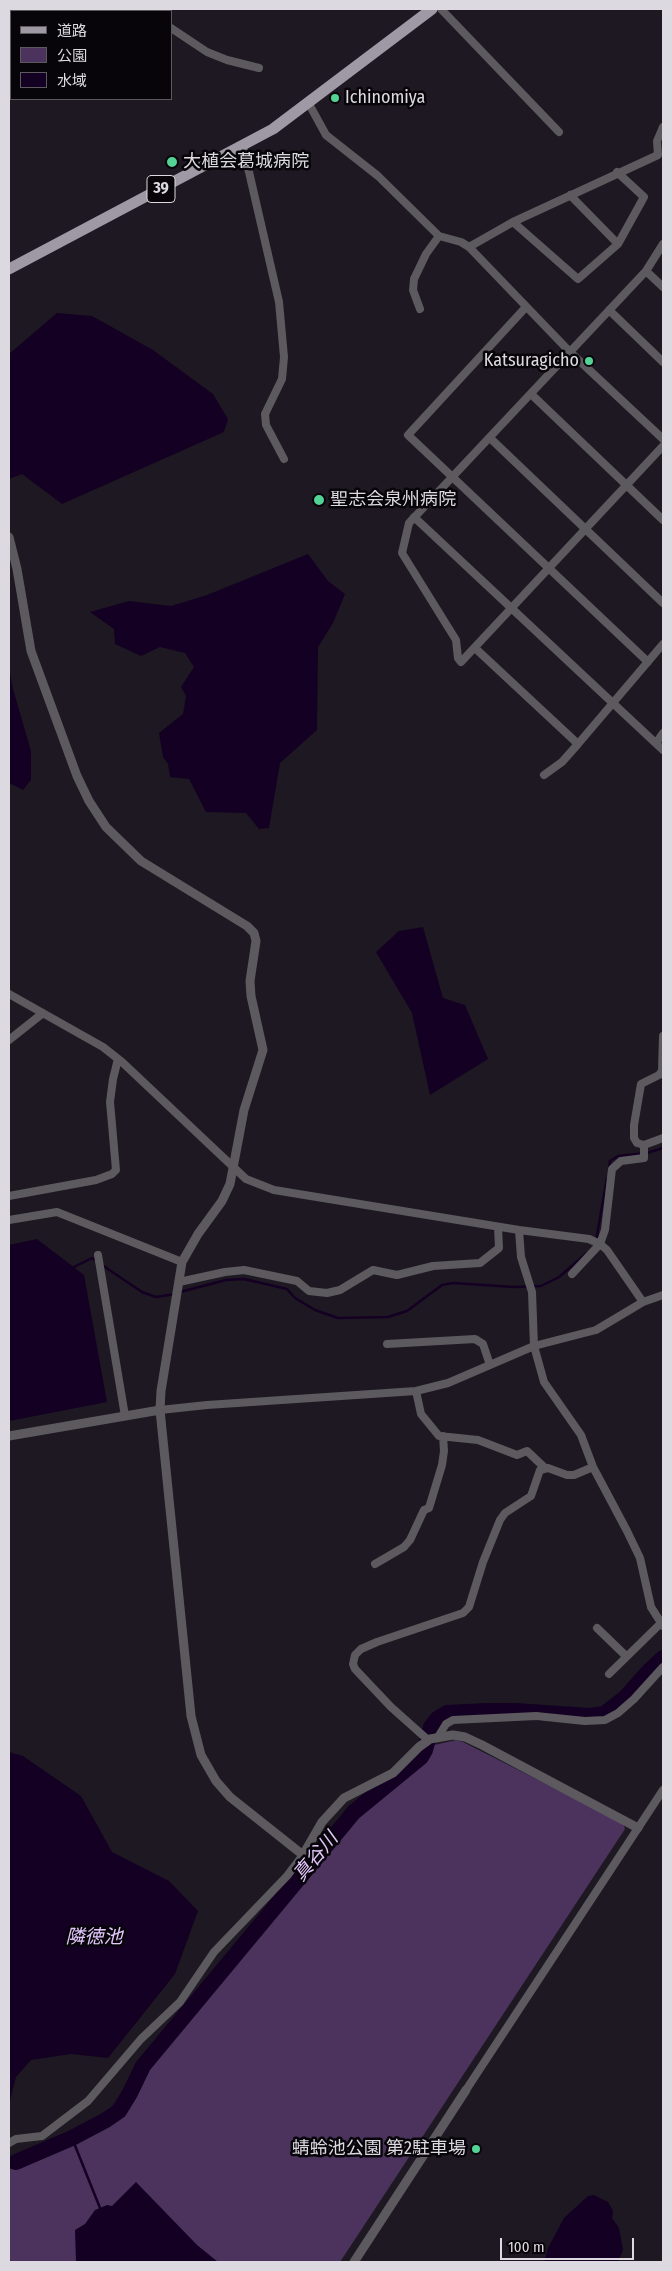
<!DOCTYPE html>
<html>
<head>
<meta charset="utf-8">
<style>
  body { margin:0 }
  #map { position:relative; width:672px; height:2271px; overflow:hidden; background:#1e1823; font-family:"Fira Sans Condensed","Noto Sans JP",sans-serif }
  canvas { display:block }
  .frame { position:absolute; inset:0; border:10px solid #ddd9e0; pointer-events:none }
  .legend { position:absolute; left:10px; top:10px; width:162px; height:90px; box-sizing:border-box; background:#070509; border:1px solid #5d5a5f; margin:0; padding:6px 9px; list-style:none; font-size:15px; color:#ddd9e0 }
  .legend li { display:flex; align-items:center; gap:10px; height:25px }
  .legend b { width:25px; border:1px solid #5d5a5f }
  .scale { position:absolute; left:500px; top:2238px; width:134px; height:22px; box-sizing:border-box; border:2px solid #ddd9e0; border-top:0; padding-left:6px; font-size:15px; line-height:18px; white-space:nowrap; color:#ddd9e0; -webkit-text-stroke:4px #070509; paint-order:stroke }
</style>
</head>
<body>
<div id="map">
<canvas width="672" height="2271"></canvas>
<div class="frame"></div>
<ul class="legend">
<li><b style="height:6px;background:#9f99a5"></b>道路</li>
<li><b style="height:14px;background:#4b335d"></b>公園</li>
<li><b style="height:14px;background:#140022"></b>水域</li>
</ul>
<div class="scale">100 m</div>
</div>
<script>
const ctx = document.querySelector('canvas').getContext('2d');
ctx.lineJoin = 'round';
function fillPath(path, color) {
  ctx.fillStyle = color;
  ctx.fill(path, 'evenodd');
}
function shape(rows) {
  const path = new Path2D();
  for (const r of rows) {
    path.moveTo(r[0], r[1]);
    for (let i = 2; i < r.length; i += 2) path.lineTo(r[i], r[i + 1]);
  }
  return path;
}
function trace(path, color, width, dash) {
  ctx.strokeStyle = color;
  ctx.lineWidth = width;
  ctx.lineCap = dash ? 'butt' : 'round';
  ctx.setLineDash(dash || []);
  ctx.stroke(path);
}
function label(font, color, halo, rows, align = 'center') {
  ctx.font = font + ' "Fira Sans Condensed","Noto Sans JP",sans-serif';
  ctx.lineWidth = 5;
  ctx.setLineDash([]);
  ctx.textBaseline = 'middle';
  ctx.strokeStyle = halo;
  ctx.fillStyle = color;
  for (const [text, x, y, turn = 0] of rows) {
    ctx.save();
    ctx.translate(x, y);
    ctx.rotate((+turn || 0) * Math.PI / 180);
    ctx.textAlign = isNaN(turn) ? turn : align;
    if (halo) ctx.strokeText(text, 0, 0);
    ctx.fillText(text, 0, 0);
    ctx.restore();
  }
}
fillPath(shape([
  [456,1740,463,1742,623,1823,625,1829,340,2262,9,2262,9,2170,95,2132,122,2112,146,2067,356,1814,418,1766,424,1760,430,1746]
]), '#4b335d');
fillPath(shape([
  [57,313,92,316,153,350,213,394,228,419,224,432,62,504,22,474,9,479,9,354],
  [308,554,328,581,345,594,333,623,318,647,317,730,280,763,269,828,259,829,246,813,206,812,189,779,170,777,168,764,163,757,159,733,183,714,186,696,181,687,194,667,185,653,160,647,141,656,115,644,114,629,90,612,129,601,171,606,207,595],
  [9,667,13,689,31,751,31,780,23,790,9,783],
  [423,927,443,998,465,1005,488,1059,430,1095,412,1013,376,952,399,931],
  [37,1239,84,1275,107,1402,9,1421,9,1245],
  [9,1752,23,1756,81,1796,112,1852,169,1881,198,1911,175,1974,108,2058,71,2054,31,2060,16,2077,9,2105],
  [136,2182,197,2245,218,2262,76,2262,75,2230,85,2224,95,2210,107,2205,112,2206],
  [594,2195,608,2202,613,2211,612,2218,619,2228,623,2250,618,2262,544,2262,548,2248,564,2218,588,2196]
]), '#140022');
trace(shape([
  [609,1170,610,1161,618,1156,647,1153,663,1148],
  [596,1241,607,1178],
  [102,1265,142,1292,156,1297,175,1294],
  [72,1268,92,1258,98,1262],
  [180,1292,226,1280,244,1279,287,1289,295,1298,315,1310,338,1318,388,1317,407,1311,442,1285,453,1283,514,1287,541,1286,559,1277,587,1253],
  [72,2138,100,2208]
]), '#140022', 2.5);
trace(shape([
  [16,2162,72,2138,106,2120,119,2111,130,2093,143,2066,354,1812,421,1757,425,1750,431,1727,437,1719,447,1713,486,1711,515,1711,590,1716,604,1714,625,1698,649,1671,663,1658]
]), '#140022', 16);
trace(shape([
  [134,9,137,11],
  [441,9,559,132],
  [112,11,114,9],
  [157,11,161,9],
  [9,27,11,29],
  [171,28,207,52,227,60,259,68],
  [309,104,326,135,378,176,439,236,461,242,469,247,570,352,663,439],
  [243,146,279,302,284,357,282,379,265,414,266,425,284,459],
  [570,195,618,244],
  [513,222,578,279,618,244,644,197,617,172],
  [663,244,646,271,409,523,402,553,456,640,458,658,461,662,663,446],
  [469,247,513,222,658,155,657,141,663,127],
  [646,271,663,287],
  [526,307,408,435,648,662],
  [420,309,413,290,414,279,426,254,439,236],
  [609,310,663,362],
  [531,394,663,520],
  [490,438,663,603],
  [414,517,663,750],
  [475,648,578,744],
  [656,743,663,733],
  [544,775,562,762,578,744,663,644],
  [9,994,103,1047,122,1062,246,1179,274,1190,519,1230,589,1239,600,1244,607,1250,643,1302],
  [9,1040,43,1013],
  [644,1145,663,1138],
  [9,1196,96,1180,112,1174,116,1170,110,1102,113,1079,118,1059],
  [9,1220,57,1212,182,1262],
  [519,1230,521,1257,532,1292,534,1346,544,1382,581,1435,593,1467,627,1531,640,1558,651,1607,663,1626],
  [98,1255,125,1416],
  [572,1274,600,1244,605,1230,612,1169,621,1161,644,1158,644,1145,637,1143,634,1138,634,1125,641,1084,659,1075,662,1071,663,1036],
  [179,1282,225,1272,244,1270,297,1281,309,1291,327,1293,340,1290,373,1270,397,1275,433,1266,480,1263,499,1248,498,1227],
  [387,1344,475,1339,483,1344,490,1365],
  [416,1391,421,1414,439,1436,478,1440,517,1455,527,1451,545,1468],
  [160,1410,207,1405,416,1391,448,1383,534,1346,596,1330,643,1302,663,1295],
  [375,1564,404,1547,410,1540,424,1510,429,1508,442,1465,444,1451,443,1436],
  [597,1628,626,1656],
  [609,1674,661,1623],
  [438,1737,446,1724,453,1720,536,1716,585,1721,605,1720,618,1713,634,1699,663,1667],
  [428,1740,391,1707,355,1669,353,1664,355,1655,361,1649,377,1642,463,1613,469,1607,483,1562,500,1520,505,1513,531,1496,540,1470,548,1468,567,1475,574,1475,593,1467],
  [466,2090,663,1790],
  [9,2143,16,2139,42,2136,88,2101,141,2039,180,2002,214,1952,287,1876,303,1855]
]), '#5c5a5f', 8);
trace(shape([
  [9,537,17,569,31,651,77,776,89,801,106,827,141,861,247,926,254,933,256,941,250,981,251,996,263,1050,244,1110,230,1184,222,1201,198,1234,182,1262,161,1391,160,1410,191,1716,201,1755,216,1781,230,1797,303,1855,322,1822,344,1798,393,1773,419,1747,430,1739,453,1735,465,1737,482,1745,638,1828],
  [9,1436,160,1410],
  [354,2262,466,2090]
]), '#5c5a5f', 9);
trace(shape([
  [9,269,273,129,432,9]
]), '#9f99a5', 11);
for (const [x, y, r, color] of [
  [335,98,5,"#54d396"],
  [172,162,6,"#54d396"],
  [589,361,5,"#54d396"],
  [319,500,6,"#54d396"],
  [476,2149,5,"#54d396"]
]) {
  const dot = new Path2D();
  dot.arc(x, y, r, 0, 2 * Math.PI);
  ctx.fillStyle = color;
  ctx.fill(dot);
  trace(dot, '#070509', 2);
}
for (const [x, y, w] of [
  [161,189,28]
]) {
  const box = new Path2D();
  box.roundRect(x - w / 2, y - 13.5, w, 27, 4);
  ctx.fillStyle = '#070509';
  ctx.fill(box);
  trace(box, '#ddd9e0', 1);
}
label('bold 16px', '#ddd9e0', null, [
  ["39",161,189]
]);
label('18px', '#ddd9e0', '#070509', [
  ["Ichinomiya",345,98],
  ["大植会葛城病院",183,162],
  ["Katsuragicho",579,361,"right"],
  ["聖志会泉州病院",330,500],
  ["蜻蛉池公園 第2駐車場",466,2149,"right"]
], 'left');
label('italic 19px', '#e3c6fc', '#070509', [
  ["真谷川",316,1857,-50],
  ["隣徳池",94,1938]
]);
</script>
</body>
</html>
